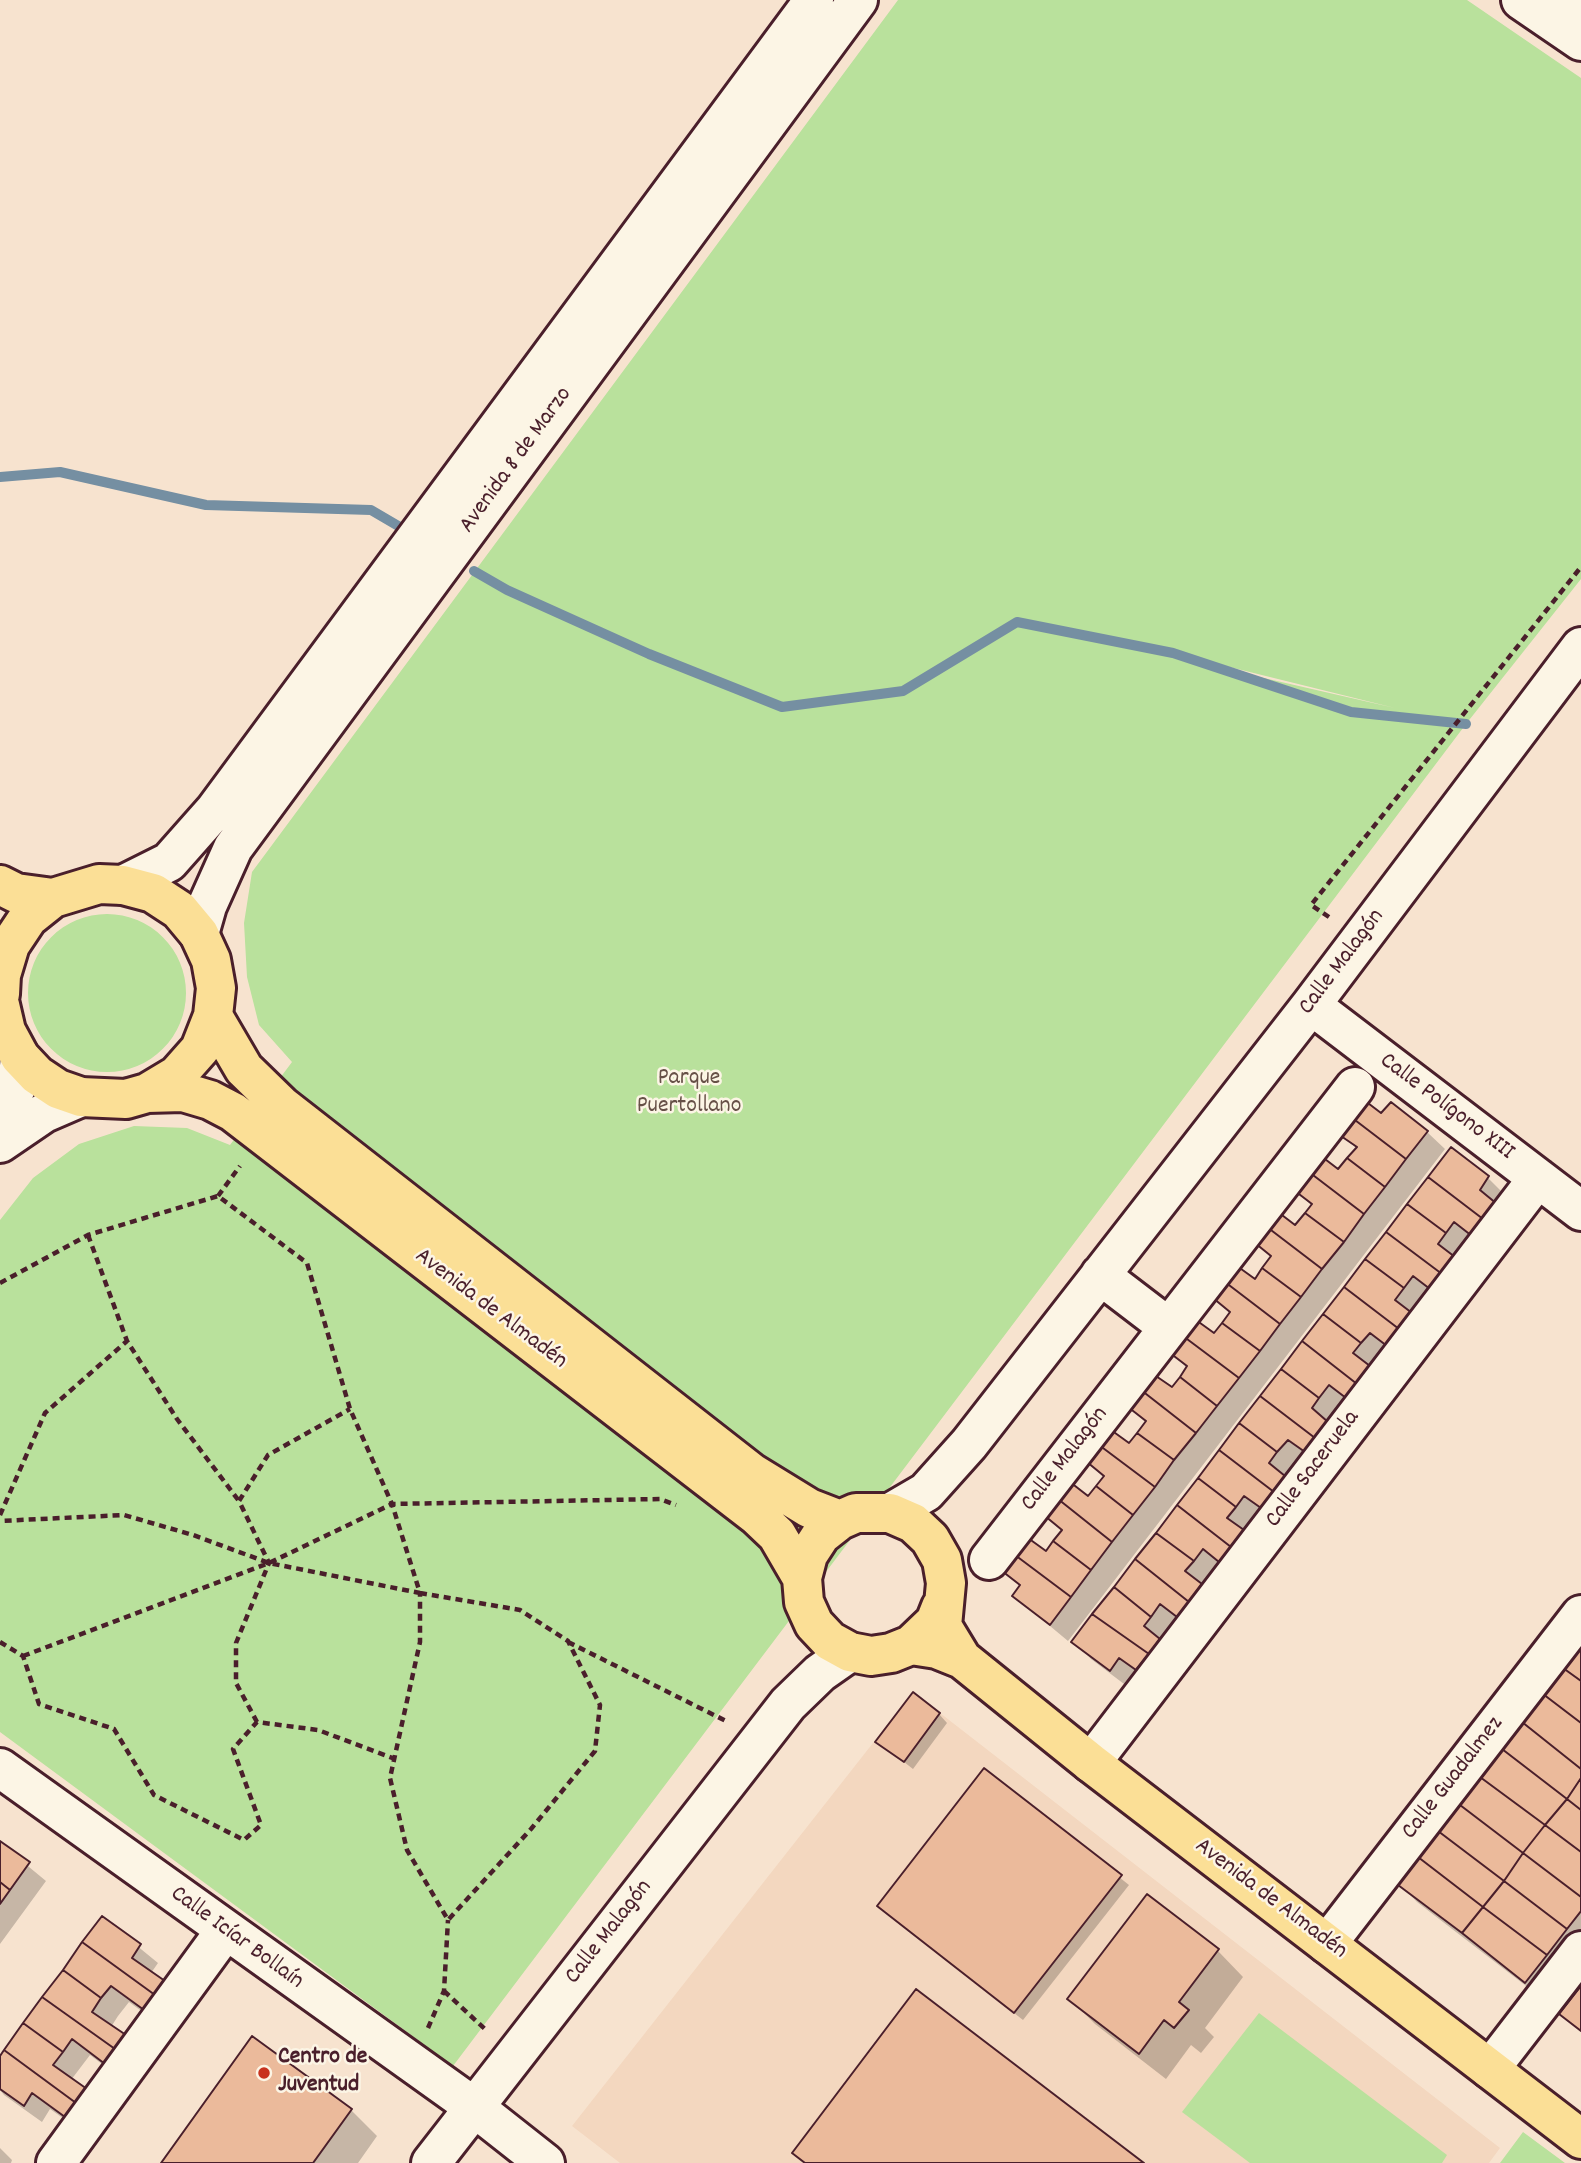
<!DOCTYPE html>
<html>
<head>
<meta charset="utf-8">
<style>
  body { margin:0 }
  canvas { display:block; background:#f7e3cf }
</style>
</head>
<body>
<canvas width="1581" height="2163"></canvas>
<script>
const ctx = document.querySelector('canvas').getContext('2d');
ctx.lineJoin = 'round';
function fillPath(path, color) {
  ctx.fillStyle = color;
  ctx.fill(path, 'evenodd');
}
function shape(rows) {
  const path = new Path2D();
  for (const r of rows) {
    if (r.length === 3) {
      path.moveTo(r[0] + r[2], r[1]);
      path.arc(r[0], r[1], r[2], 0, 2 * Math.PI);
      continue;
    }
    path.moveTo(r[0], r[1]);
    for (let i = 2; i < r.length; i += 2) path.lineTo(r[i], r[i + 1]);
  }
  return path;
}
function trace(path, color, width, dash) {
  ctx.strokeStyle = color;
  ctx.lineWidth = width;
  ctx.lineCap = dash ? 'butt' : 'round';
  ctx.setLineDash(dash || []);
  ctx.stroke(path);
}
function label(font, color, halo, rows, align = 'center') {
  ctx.font = font + ' Dekko,sans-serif';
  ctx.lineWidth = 5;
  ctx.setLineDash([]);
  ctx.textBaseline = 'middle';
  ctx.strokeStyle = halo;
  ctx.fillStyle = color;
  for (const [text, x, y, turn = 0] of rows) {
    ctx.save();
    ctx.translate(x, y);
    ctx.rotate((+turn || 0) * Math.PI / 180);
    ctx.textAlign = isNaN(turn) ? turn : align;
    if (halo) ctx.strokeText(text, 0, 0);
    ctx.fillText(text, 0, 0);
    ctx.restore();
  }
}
fillPath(shape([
  [913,1692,1500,2148,1489,2163,620,2163,572,2126]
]), '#f3d7bf');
fillPath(shape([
  [898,0,1467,0,1581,78,1581,579,1466,724,453,2066,0,1732,0,1220,33,1178,79,1144,134,1126,187,1128,230,1145,292,1062,259,1025,247,977,244,923,252,872],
  [1054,630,1173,653,1395,708],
  [107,993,79],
  [1259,2013,1447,2155,1442,2163,1250,2163,1182,2112],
  [1523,2132,1565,2163,1500,2163]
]), '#b9e19c');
fillPath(shape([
  [1382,1116,1427,1132,1445,1149,1068,1641,1014,1596,1021,1587,1005,1571,1046,1553,1063,1532,1047,1516,1089,1498,1104,1478,1089,1462,1129,1446,1146,1423,1130,1407,1172,1389,1188,1369,1172,1353,1214,1335,1231,1313,1215,1298,1256,1281,1272,1258,1257,1243,1296,1227,1312,1206,1297,1191,1339,1171,1357,1149,1341,1133],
  [1488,1178,1505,1195,1128,1687,1091,1659,1074,1641],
  [1581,1649,1581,1951,1543,1999,1417,1902,1400,1884],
  [939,1714,947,1723,913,1769,877,1741],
  [985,1770,1129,1885,1023,2020,888,1914],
  [0,1843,46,1881,0,1944],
  [103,1918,158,1963,151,1973,162,2026,129,2002,118,2016,111,2027,125,2037,123,2080,90,2055,71,2080,84,2133,50,2109,42,2122,4,2095,0,2090,0,2059],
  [1218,1951,1243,1977,1205,2028,1214,2037,1201,2053,1191,2045,1166,2079,1095,2024,1069,1998],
  [351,2110,377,2136,358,2163,163,2163],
  [0,2148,12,2160,11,2163,0,2163]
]), '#0003');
trace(shape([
  [0,477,60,472,206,505,371,510,400,527],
  [474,571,507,590,649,654,782,707,903,691,1017,622,1173,653,1351,712,1466,724]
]), '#758fa2', 10);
const building = shape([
  [1364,1100,1381,1113,1391,1102,1428,1131,1406,1159,1351,1117,1364,1100],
  [1351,1117,1406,1159,1385,1187,1347,1158,1357,1147,1338,1134,1351,1117],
  [1451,1147,1489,1176,1480,1190,1497,1204,1483,1219,1428,1177,1451,1147],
  [1321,1156,1338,1169,1347,1158,1385,1187,1364,1214,1309,1172,1321,1156],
  [1309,1172,1364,1214,1344,1242,1305,1213,1312,1204,1295,1191,1309,1172],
  [1428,1177,1483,1219,1472,1236,1454,1222,1446,1233,1407,1204,1428,1177],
  [1407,1204,1446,1233,1438,1244,1455,1257,1442,1274,1386,1232,1407,1204],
  [1278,1212,1295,1225,1305,1213,1344,1242,1322,1269,1267,1227,1278,1212],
  [1267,1227,1322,1269,1301,1297,1262,1268,1271,1256,1255,1243,1267,1227],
  [1386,1232,1442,1274,1430,1289,1413,1276,1404,1288,1365,1259,1386,1232],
  [1365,1259,1404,1288,1395,1300,1412,1313,1399,1329,1344,1287,1365,1259],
  [1237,1266,1255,1279,1262,1268,1301,1297,1280,1324,1225,1282,1237,1266],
  [1225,1282,1280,1324,1260,1351,1222,1323,1230,1312,1213,1298,1225,1282],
  [1344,1287,1399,1329,1387,1346,1370,1333,1361,1343,1323,1314,1344,1287],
  [1323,1314,1361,1343,1353,1353,1370,1366,1357,1384,1302,1341,1323,1314],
  [1196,1320,1214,1333,1222,1323,1260,1351,1239,1378,1183,1336,1196,1320],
  [1183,1336,1239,1378,1217,1406,1180,1377,1187,1366,1170,1353,1183,1336],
  [1302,1341,1357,1384,1346,1398,1329,1385,1319,1398,1281,1369,1302,1341],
  [1281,1369,1319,1398,1312,1408,1328,1422,1315,1438,1260,1396,1281,1369],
  [1153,1374,1172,1387,1180,1377,1217,1406,1196,1433,1141,1390,1153,1374],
  [1141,1390,1196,1433,1174,1460,1137,1433,1146,1421,1128,1407,1141,1390],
  [1260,1396,1315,1438,1305,1452,1288,1440,1277,1452,1239,1423,1260,1396],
  [1239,1423,1277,1452,1269,1463,1285,1476,1274,1492,1219,1450,1239,1423],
  [1111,1430,1129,1443,1137,1433,1174,1460,1155,1487,1099,1445,1111,1430],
  [1099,1445,1155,1487,1133,1515,1096,1486,1104,1476,1087,1462,1099,1445],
  [1219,1450,1274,1492,1261,1508,1244,1496,1236,1507,1198,1478,1219,1450],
  [1198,1478,1236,1507,1227,1518,1244,1530,1231,1547,1177,1505,1198,1478],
  [1070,1482,1088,1496,1096,1486,1133,1515,1112,1542,1058,1499,1070,1482],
  [1058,1499,1112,1542,1091,1570,1053,1541,1062,1530,1045,1516,1058,1499],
  [1177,1505,1231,1547,1219,1562,1203,1549,1194,1561,1156,1533,1177,1505],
  [1156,1533,1194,1561,1185,1571,1202,1584,1189,1602,1135,1559,1156,1533],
  [1028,1538,1046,1551,1053,1541,1091,1570,1071,1597,1015,1555,1028,1538],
  [1015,1555,1071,1597,1050,1625,1012,1596,1020,1585,1002,1571,1015,1555],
  [1135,1559,1189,1602,1177,1617,1160,1604,1151,1617,1114,1587,1135,1559],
  [1114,1587,1151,1617,1144,1626,1160,1639,1149,1654,1092,1614,1114,1587],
  [1092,1614,1149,1654,1136,1670,1119,1658,1110,1671,1071,1642,1092,1614],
  [1581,1645,1581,1681,1563,1668,1581,1645],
  [1563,1668,1581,1681,1581,1723,1543,1694,1563,1668],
  [913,1692,940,1713,904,1762,875,1742,913,1692],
  [1543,1694,1581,1723,1581,1769,1522,1722,1543,1694],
  [1522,1722,1581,1769,1581,1778,1567,1799,1502,1749,1522,1722],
  [1502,1749,1567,1799,1545,1825,1480,1777,1502,1749],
  [984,1768,1122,1875,1014,2013,877,1906,984,1768],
  [1480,1777,1545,1825,1523,1853,1460,1805,1480,1777],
  [1581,1778,1581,1810,1567,1799,1581,1778],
  [1567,1799,1581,1810,1581,1852,1545,1825,1567,1799],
  [1460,1805,1523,1853,1504,1881,1438,1831,1460,1805],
  [1545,1825,1581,1852,1581,1897,1523,1853,1545,1825],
  [1438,1831,1504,1881,1483,1907,1418,1857,1438,1831],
  [0,1841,30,1862,10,1890,0,1882,0,1841],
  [1523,1853,1581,1897,1581,1911,1567,1929,1504,1881,1523,1853],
  [1418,1857,1483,1907,1462,1933,1398,1885,1418,1857],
  [1504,1881,1567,1929,1547,1955,1483,1907,1504,1881],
  [0,1882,10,1890,0,1904,0,1882],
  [1147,1894,1219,1949,1179,2002,1189,2010,1174,2028,1164,2020,1139,2054,1067,1999,1147,1894],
  [1483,1907,1547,1955,1525,1983,1462,1933,1483,1907],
  [102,1916,141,1944,132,1958,165,1981,155,1995,82,1942,102,1916],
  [82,1942,155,1995,144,2010,111,1986,101,1998,63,1970,82,1942],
  [63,1970,101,1998,92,2012,126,2035,115,2049,42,1997,63,1970],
  [1581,1986,1581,2031,1559,2014,1581,1986],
  [916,1989,1144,2163,805,2163,792,2153,916,1989],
  [42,1997,115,2049,105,2064,72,2039,63,2052,23,2023,42,1997],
  [23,2023,63,2052,53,2065,87,2089,76,2103,4,2050,23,2023],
  [252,2036,352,2109,313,2163,161,2163,252,2036],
  [4,2050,76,2103,65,2117,32,2093,24,2106,0,2089,0,2056,4,2050]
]);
fillPath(building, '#ebba9b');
trace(building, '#4a1f2b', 2);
const minor = shape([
  [1521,0,1581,41],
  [1571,0,1581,7],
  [123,885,169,862,215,810,814,0],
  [199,934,207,906,233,848,858,0],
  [1311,1005,1581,1211],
  [0,1128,17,1085,20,1057],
  [0,1143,44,1113,81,1097],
  [1100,1275,1168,1327],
  [890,1513,926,1492,969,1444,1311,1005,1581,647],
  [989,1560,1355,1087],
  [1091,1763,1538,1178],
  [0,1768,474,2107,545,2163],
  [1327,1944,1581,1615],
  [1490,2069,1581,1951],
  [56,2163,225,1931],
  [431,2163,788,1704,820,1673,850,1652]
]);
const major = shape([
  [0,885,16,893,53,898],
  [0,994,1,975,10,945,28,918,53,898,99,884,123,885,153,893,179,910,199,934,211,960,216,988,213,1016,200,1049,177,1075,147,1093,126,1099,81,1097,58,1089,37,1075,20,1057,6,1031,0,1005],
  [213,1016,244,1069,282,1106,752,1473,809,1508,840,1520],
  [147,1093,183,1092,210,1100,233,1112,757,1516,777,1535,802,1578],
  [941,1607,935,1622,911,1645,891,1653,871,1656,850,1652,830,1641,814,1624,804,1602,802,1578,808,1555,821,1535,840,1520,856,1513,890,1513,913,1523,930,1539,942,1560,946,1583,942,1626,962,1659],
  [911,1645,937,1649,962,1659,1091,1763,1581,2139]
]);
trace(minor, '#4a1f2b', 44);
trace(major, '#4a1f2b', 44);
trace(shape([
  [1329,917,1311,905,1581,567],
  [218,1196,240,1166],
  [88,1235,127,1341,177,1419,239,1501],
  [0,1283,88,1235,218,1196,307,1263,350,1409,392,1504,420,1593,269,1563,193,1535,124,1515,0,1521],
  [0,1515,45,1413,127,1341],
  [420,1593,520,1610,568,1641,600,1705,595,1751,531,1829,448,1920,407,1850,390,1778,420,1642,420,1593],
  [0,1642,23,1656,39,1704,114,1729,154,1795,244,1840,261,1825,233,1749,257,1722,318,1730,395,1759],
  [568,1642,726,1721],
  [23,1656,269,1563,392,1504,660,1499,676,1505],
  [257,1722,236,1683,236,1643,269,1563,239,1501,268,1455,350,1409],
  [444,1991,487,2031],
  [428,2028,444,1991,448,1920]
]), '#4a1f2b', 4.5, [7, 5]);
trace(minor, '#fcf5e5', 38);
trace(major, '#fbdf96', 38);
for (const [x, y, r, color] of [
  [264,2073,7,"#c8321e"]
]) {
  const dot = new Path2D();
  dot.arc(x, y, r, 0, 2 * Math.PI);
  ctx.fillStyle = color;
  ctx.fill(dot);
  trace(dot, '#fcf5e5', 2.5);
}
label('24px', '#4a1f2b', '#fcf5e5', [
  ["Avenida 8 de Marzo",517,461,-54],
  ["Calle Malagón",1343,963,-53],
  ["Calle Polígono XIII",1446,1108,37],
  ["Avenida de Almadén",490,1310,37],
  ["Calle Malagón",1066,1460,-52],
  ["Calle Saceruela",1314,1470,-53],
  ["Calle Guadalmez",1454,1779,-52],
  ["Avenida de Almadén",1270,1900,37],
  ["Calle Malagón",610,1933,-52],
  ["Calle Icíar Bollaín",236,1939,36]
]);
label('24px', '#665047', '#fcf5e5', [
  ["Parque",689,1080],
  ["Puertollano",689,1108]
]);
label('bold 24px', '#4a1f2b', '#fcf5e5', [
  ["Centro de",278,2059],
  ["Juventud",278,2087]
], 'left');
</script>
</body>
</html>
